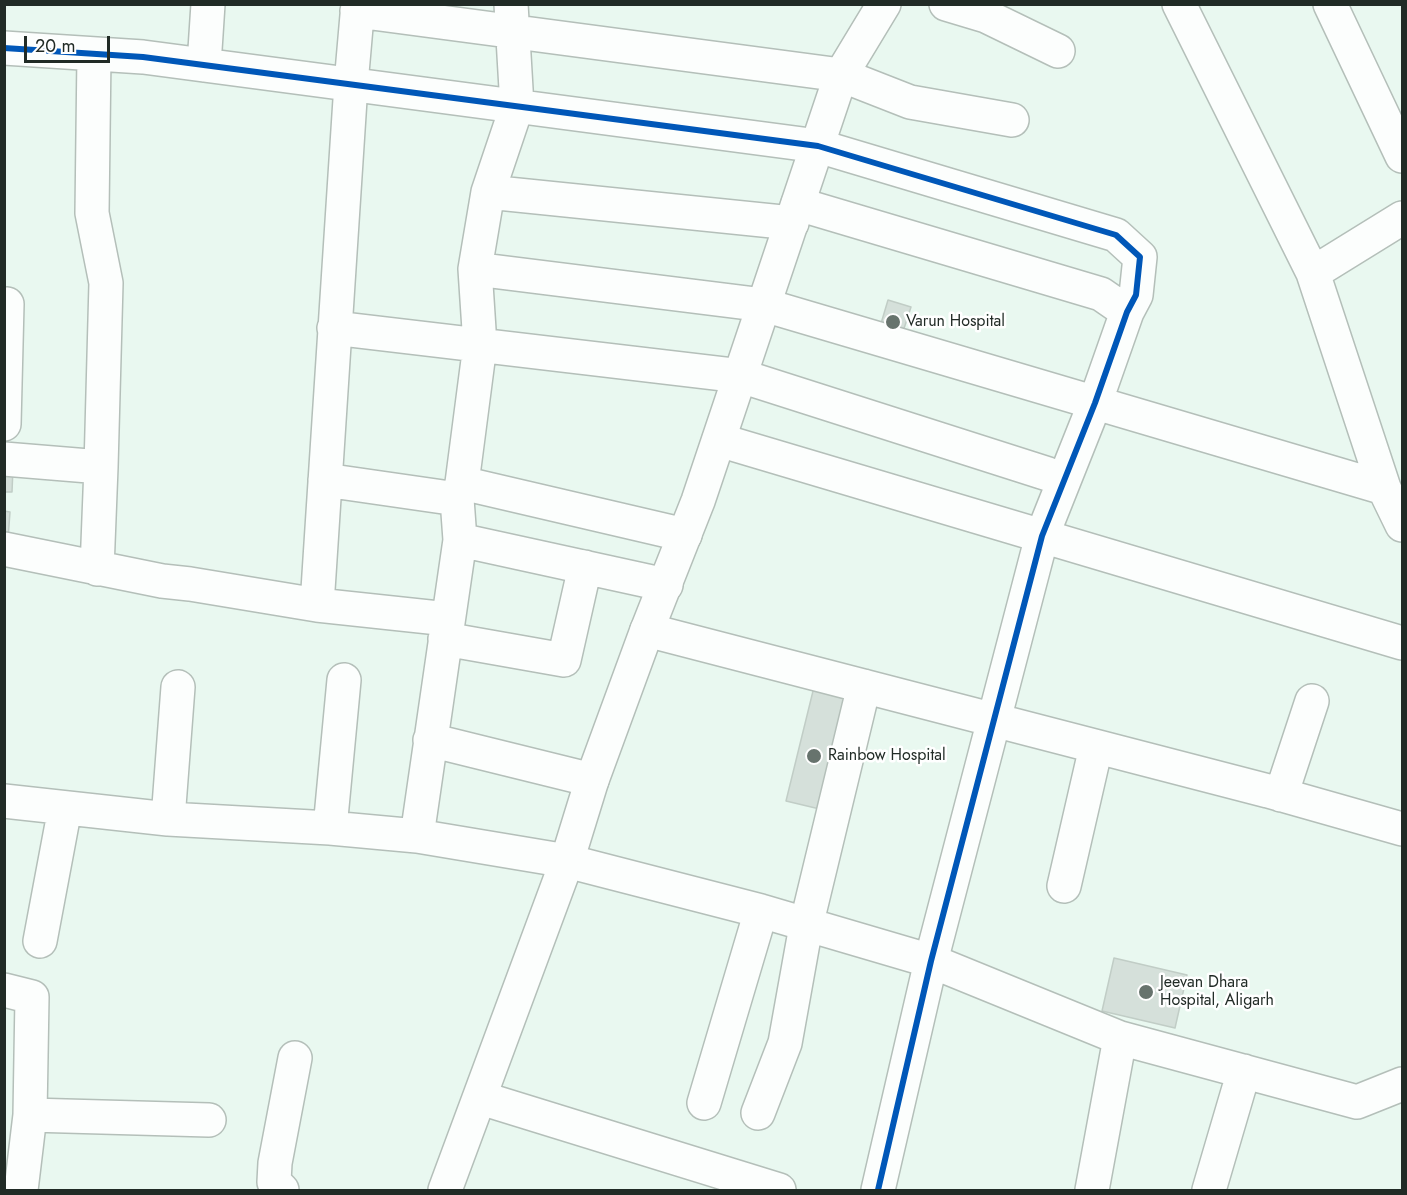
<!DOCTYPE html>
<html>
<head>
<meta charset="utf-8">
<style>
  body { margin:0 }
  #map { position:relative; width:1407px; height:1195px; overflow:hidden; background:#e9f8f0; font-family:Jost,sans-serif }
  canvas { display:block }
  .frame { position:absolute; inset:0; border:6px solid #212b26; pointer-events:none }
  .scale { position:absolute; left:24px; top:36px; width:86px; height:27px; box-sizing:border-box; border:3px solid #212b26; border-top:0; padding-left:8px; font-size:18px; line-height:21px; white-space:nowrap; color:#212b26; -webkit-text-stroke:4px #fff; paint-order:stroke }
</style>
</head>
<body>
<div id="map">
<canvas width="1407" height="1195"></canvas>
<div class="frame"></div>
<div class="scale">20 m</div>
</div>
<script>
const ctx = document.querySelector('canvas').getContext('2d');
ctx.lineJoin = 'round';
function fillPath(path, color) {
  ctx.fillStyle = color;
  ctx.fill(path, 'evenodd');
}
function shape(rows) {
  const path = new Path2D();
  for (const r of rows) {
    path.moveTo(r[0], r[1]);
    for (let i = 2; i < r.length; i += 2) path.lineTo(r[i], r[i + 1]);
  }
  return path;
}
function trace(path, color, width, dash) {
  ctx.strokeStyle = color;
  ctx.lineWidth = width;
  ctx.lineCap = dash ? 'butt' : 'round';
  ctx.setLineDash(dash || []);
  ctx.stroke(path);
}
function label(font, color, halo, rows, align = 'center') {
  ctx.font = font + ' Jost,sans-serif';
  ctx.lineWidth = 5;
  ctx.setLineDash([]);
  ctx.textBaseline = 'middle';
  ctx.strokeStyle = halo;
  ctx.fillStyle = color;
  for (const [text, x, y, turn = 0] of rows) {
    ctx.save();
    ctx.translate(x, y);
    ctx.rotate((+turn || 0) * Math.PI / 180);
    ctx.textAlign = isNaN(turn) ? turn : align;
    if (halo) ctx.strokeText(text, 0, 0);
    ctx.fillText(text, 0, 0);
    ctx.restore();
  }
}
const building = shape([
  [888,300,911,307,899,344,877,337,888,300],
  [4,467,13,468,12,492,4,492,4,467],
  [4,511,10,512,8,539,4,539,4,511],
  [814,687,857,697,828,811,786,801,814,687],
  [1114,958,1187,975,1175,1028,1102,1011,1114,958]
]);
fillPath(building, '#d5e0da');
trace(building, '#c1cdc6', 1.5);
const minor = shape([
  [946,4,986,16,1058,51],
  [1179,4,1313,273,1384,488,1402,525],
  [1330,4,1402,156],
  [357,11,841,75,910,102,1012,120],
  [4,48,143,57,818,146,1116,235,1140,257,1136,295,1127,312,1095,403,1042,536,931,961,878,1190],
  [204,65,208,4],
  [488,192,792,223],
  [798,204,1101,294,1127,312],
  [475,269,764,305,1384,488],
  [1313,273,1402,218],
  [334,328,741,376,1048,474],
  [4,424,7,304],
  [719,440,1402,643],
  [4,459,101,467,106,283,92,213,94,54],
  [325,480,457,499,462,483,685,535],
  [462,483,480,345,475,269,488,192,517,106,511,4],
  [460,540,666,585],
  [4,549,162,581,190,584,317,605,448,619],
  [97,569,101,467],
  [317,605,351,84,358,4],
  [647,630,1268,791,1402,829],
  [445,639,564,660,585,567],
  [430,740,592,780],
  [1281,795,1312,701],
  [4,801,168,819,330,828,417,836,567,861,761,911,931,961,1120,1038,1357,1102,1402,1084],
  [168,819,178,687],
  [330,828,344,680],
  [417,836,460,540,457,499],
  [1064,886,1096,747],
  [40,941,65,808],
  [4,990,32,997,30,1115,21,1190],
  [481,1098,779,1190],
  [704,1103,761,911],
  [758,1113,785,1043,806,926,864,686],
  [30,1115,209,1120],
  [282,1190,274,1182,275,1163,295,1058],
  [1092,1190,1120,1038],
  [1209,1190,1244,1071]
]);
const tertiary = shape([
  [445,1190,567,861,592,780,647,630,698,501,841,75,884,4]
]);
trace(minor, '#b4bfb9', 36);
trace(tertiary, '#b4bfb9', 36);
trace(minor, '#fcfefd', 33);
trace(tertiary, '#fcfefd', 33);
trace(shape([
  [4,48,143,57,818,146,1116,235,1140,257,1136,295,1127,312,1095,403,1042,536,931,961,878,1190]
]), '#0057b8', 6);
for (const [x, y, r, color] of [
  [893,322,8,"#67736d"],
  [814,756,8,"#67736d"],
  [1146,992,8,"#67736d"]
]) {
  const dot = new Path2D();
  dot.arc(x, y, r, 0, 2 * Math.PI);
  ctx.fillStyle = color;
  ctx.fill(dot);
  trace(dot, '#fff', 2);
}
label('16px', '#212b26', '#fff', [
  ["Varun Hospital",906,322],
  ["Rainbow Hospital",828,756],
  ["Jeevan Dhara",1160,983],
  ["Hospital, Aligarh",1160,1001]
], 'left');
</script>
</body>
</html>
